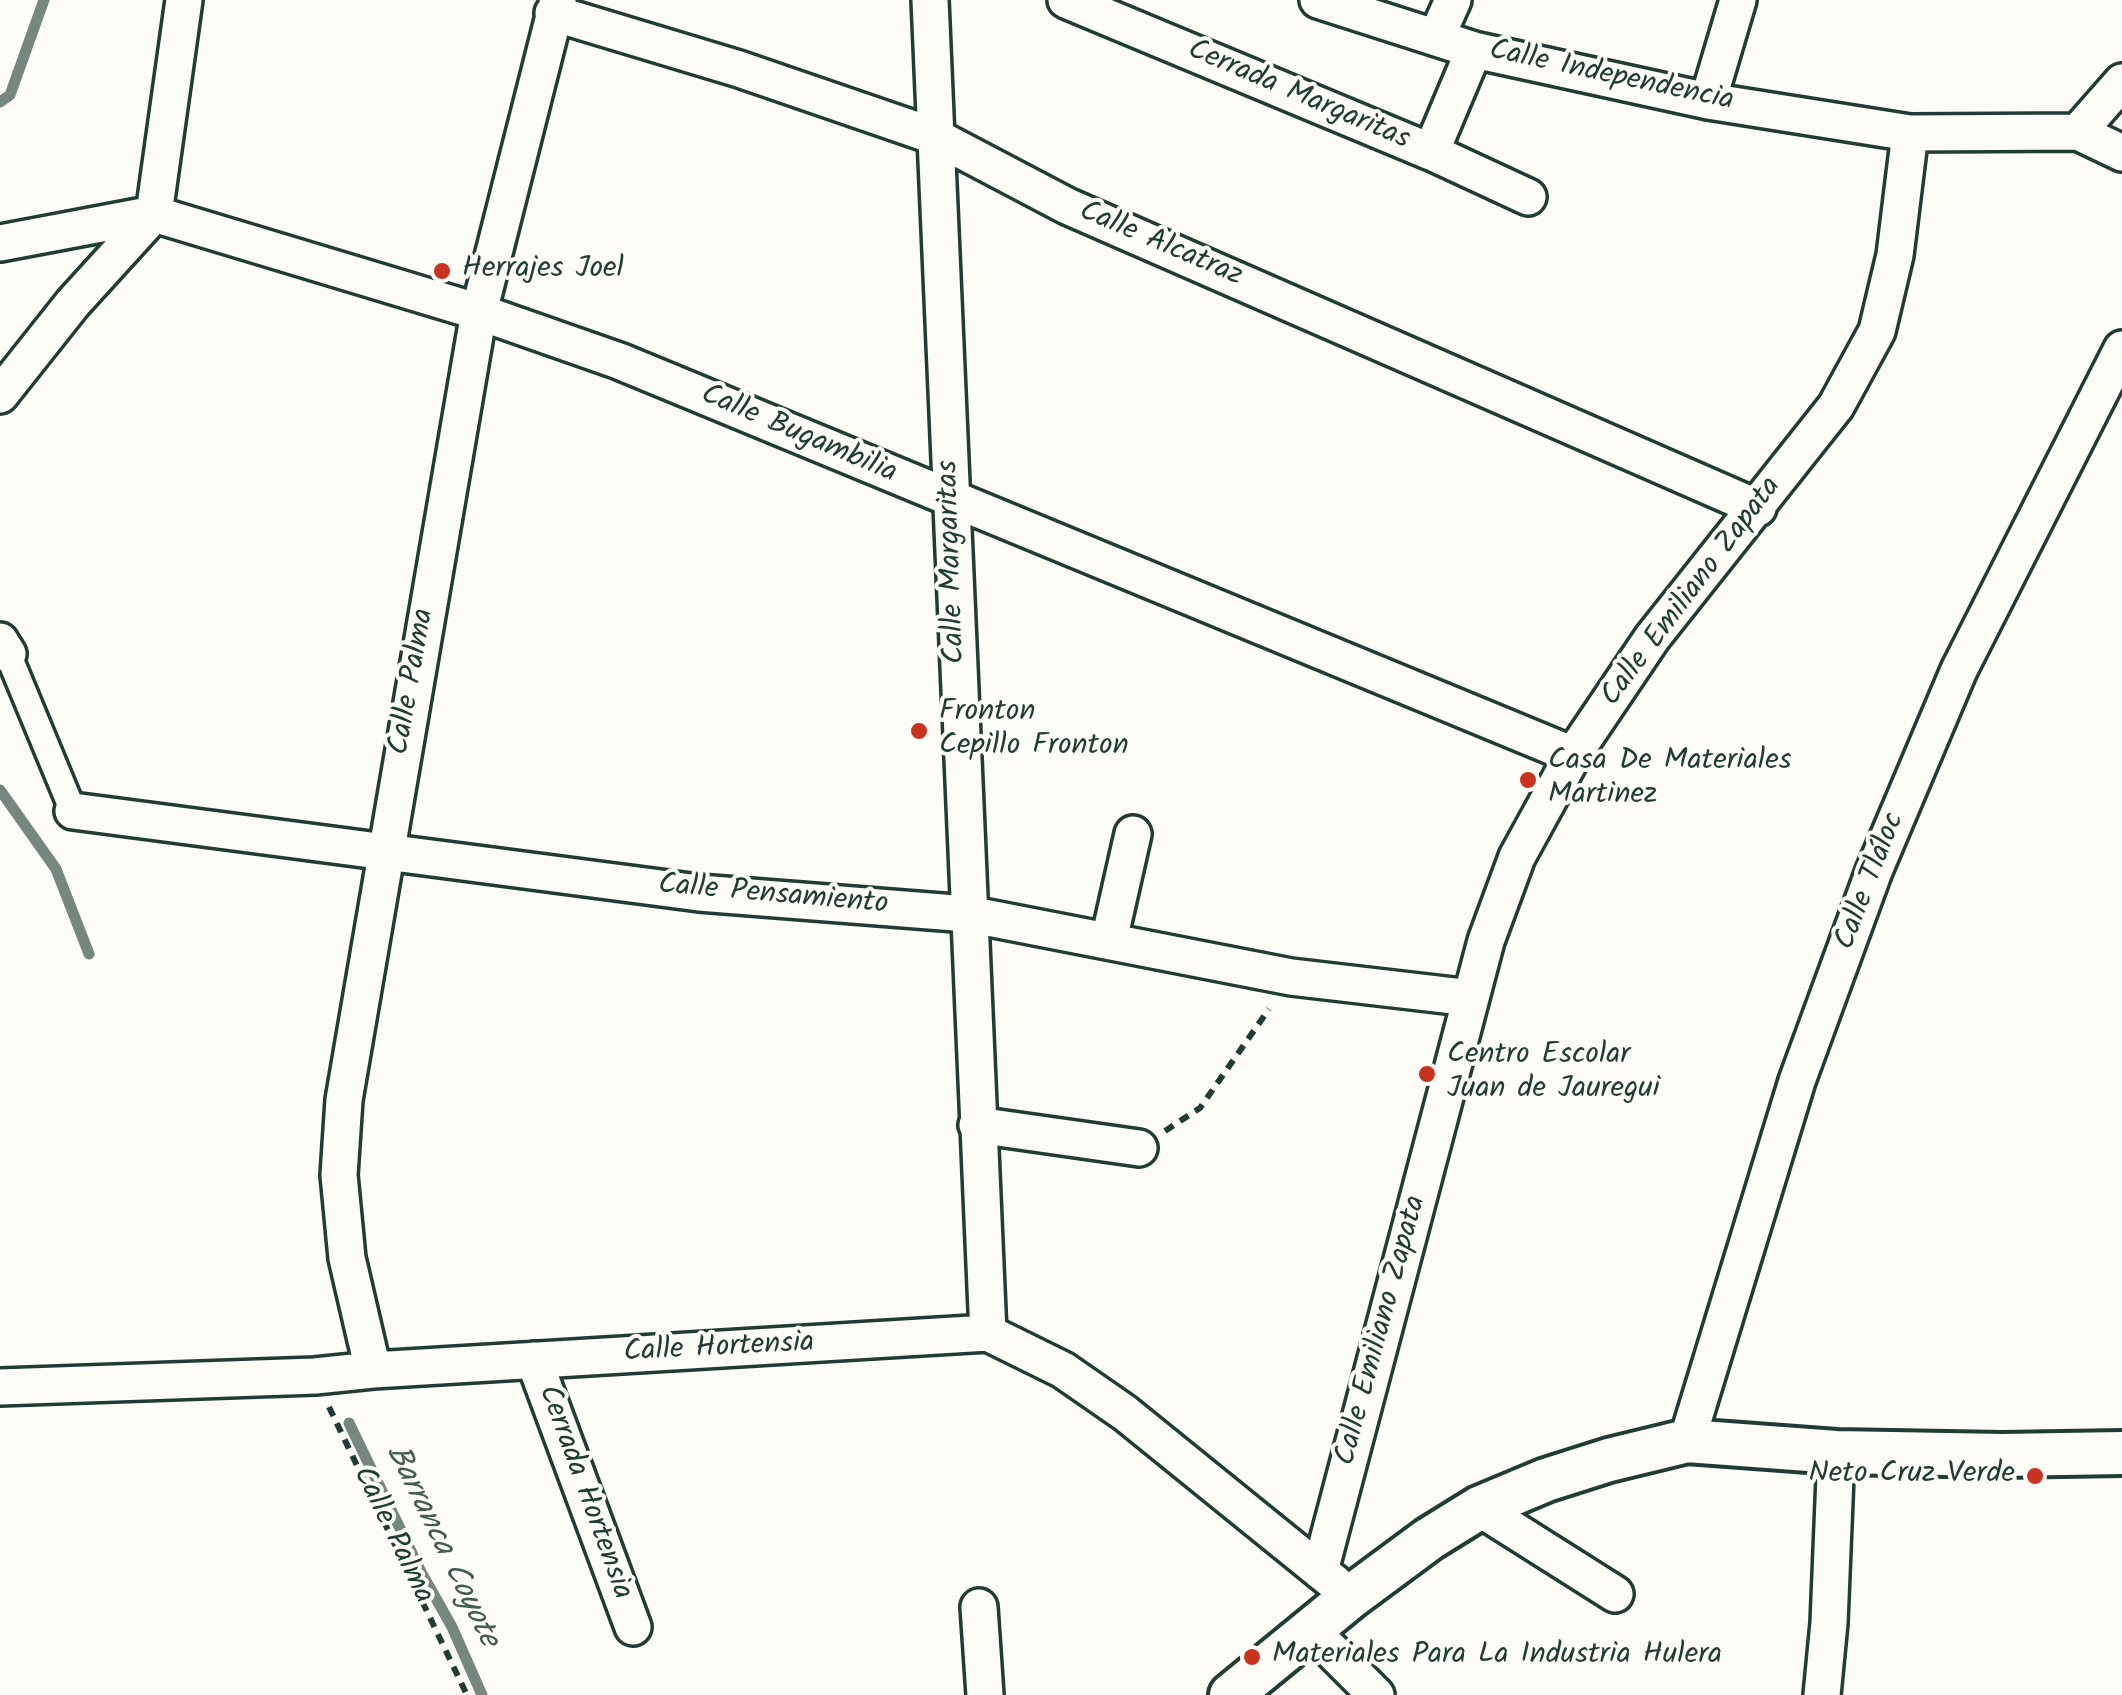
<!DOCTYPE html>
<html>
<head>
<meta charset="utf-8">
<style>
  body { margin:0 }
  canvas { display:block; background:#fdfcf7 }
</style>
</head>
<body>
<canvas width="2122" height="1695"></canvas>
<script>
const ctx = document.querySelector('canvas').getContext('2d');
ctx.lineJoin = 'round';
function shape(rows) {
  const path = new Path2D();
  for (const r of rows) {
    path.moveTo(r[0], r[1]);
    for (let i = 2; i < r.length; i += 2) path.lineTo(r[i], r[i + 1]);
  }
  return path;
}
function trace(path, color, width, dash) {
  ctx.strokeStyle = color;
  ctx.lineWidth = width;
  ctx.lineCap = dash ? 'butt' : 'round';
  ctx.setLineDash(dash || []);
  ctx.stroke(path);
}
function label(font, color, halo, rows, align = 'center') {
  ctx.font = font + ' Kalam,sans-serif';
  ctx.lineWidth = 8;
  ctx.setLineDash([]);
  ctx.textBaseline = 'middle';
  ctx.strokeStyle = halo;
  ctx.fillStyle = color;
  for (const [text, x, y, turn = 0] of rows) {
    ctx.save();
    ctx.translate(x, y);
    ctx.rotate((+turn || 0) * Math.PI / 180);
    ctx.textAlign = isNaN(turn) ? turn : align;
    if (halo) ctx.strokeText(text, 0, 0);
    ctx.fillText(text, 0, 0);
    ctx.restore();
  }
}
trace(shape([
  [0,102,10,95,44,0],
  [0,790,56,869,89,954],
  [349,1423,421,1572,452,1627,482,1695]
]), '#75877f', 11);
const pedestrian = shape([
  [8,654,73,811]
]);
const minor = shape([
  [930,0,988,1333],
  [1066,0,1431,152,1528,197],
  [1318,0,1474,50,1708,101,1910,133,2078,132,2122,82],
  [553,13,739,69,934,136,1067,206,1758,508],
  [1436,38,1453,0],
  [1708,101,1738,0],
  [2078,132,2122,153],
  [1431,152,1474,50],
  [0,243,154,214,479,312,619,361,1573,755],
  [0,395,73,303,154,214,184,0],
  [0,641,8,654],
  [73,811,699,893,968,914,1291,977,1471,998],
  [1109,940,1133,834],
  [977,1125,1139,1148],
  [534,1360,633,1627],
  [373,1370,347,1258,339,1175,344,1100,479,312,558,0],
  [0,1387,315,1376,373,1370,988,1333,1063,1370,1125,1413,1335,1583],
  [1687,1441,1797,1081,1874,871,1959,670,2122,349],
  [1479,1508,1615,1594],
  [1320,1571,1486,941,1517,857,1573,755,1652,638,1836,406,1877,331,1895,255,1910,133],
  [979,1607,985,1695],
  [1311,1630,1376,1695],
  [1822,1695,1829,1623,1836,1452]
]);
const tertiary = shape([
  [1231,1695,1352,1596,1429,1539,1479,1508,1546,1480,1609,1460,1687,1441,1836,1452,2002,1455,2122,1453]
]);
trace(pedestrian, '#1f3d34', 32);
trace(minor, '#1f3d34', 42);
trace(tertiary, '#1f3d34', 50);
trace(shape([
  [1165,1131,1200,1108,1269,1009],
  [329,1407,467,1695]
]), '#1f3d34', 6, [10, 8]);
trace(pedestrian, '#fdfcf7', 25);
trace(minor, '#fdfcf7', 35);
trace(tertiary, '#fdfcf7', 42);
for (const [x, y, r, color] of [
  [442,271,10,"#c8321e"],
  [919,731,10,"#c8321e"],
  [1528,780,10,"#c8321e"],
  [1427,1074,10,"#c8321e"],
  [2035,1476,10,"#c8321e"],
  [1252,1657,10,"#c8321e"]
]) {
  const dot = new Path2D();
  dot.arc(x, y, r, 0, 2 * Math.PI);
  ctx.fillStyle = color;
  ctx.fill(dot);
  trace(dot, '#fdfcf7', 4);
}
label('30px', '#1f3d34', '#fdfcf7', [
  ["Calle Independencia",1611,78,12],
  ["Cerrada Margaritas",1298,97,23],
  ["Calle Alcatraz",1160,246,23],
  ["Calle Bugambilia",798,436,23],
  ["Calle Margaritas",954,562,-92],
  ["Calle Emiliano Zapata",1693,593,-53],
  ["Calle Palma",414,682,-80],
  ["Calle Tláloc",1872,882,-69],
  ["Calle Pensamiento",773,897,5],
  ["Calle Emiliano Zapata",1383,1331,-75],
  ["Calle Hortensia",719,1350,-3],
  ["Cerrada Hortensia",583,1493,70],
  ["Calle Palma",391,1536,64]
]);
label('30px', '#1f3d34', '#fdfcf7', [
  ["Herrajes Joel",462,271],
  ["Fronton",939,714],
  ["Cepillo Fronton",939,748],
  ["Casa De Materiales",1548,763],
  ["Martinez",1548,797],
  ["Centro Escolar",1447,1057],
  ["Juan de Jauregui",1447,1091],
  ["Neto Cruz Verde",2015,1476,"right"],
  ["Materiales Para La Industria Hulera",1272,1657]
], 'left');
label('italic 32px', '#435c53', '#fdfcf7', [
  ["Barranca Coyote",440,1547,64]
]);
</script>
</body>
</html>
